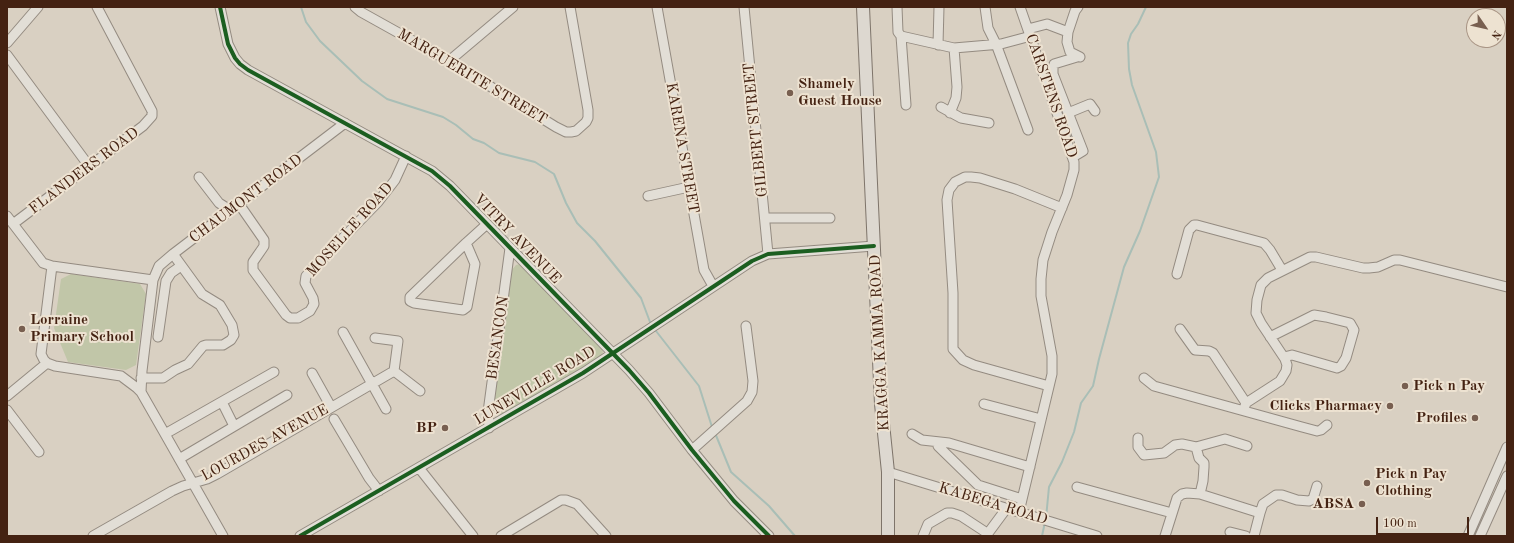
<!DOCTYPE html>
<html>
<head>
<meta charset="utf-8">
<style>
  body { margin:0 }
  #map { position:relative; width:1514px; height:543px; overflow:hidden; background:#d9d0c2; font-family:"Old Standard TT",serif }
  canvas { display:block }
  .frame { position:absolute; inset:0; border:8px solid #442212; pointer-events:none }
  .north { position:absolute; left:1466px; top:8px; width:40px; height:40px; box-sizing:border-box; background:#ede2d1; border:1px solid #a99585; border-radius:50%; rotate:124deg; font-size:11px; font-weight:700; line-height:16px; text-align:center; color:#442212 }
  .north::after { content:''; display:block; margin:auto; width:14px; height:18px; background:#785f50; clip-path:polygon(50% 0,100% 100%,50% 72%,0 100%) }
  .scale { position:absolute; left:1376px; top:517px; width:93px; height:18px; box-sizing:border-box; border:2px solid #442212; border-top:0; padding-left:5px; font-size:12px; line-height:14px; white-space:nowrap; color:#442212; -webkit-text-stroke:3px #ede2d1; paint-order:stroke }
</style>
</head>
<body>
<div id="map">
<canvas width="1514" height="543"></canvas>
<div class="frame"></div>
<div class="north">N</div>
<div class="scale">100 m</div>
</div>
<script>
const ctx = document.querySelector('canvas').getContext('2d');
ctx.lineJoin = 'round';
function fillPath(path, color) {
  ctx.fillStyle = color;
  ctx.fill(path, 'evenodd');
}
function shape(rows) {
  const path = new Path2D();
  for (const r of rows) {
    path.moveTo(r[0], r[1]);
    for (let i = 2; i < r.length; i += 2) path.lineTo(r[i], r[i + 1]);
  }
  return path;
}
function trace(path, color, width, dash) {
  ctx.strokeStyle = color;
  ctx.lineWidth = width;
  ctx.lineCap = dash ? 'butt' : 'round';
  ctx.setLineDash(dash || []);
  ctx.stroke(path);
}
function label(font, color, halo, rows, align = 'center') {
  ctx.font = font + ' "Old Standard TT",serif';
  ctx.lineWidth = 4;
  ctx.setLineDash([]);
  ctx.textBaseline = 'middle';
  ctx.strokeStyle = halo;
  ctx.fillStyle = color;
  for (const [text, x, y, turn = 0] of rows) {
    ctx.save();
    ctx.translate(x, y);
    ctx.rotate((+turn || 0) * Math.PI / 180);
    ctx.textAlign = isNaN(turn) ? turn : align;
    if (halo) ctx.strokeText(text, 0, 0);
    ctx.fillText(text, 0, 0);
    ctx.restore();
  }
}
fillPath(shape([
  [520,264,601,347,603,352,600,359,501,416,497,415,492,410,511,271,516,265],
  [71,274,140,284,146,294,136,365,126,370,68,362,54,328,61,279]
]), '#c1c6a8');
trace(shape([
  [301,7,306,22,320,41,362,81,387,99,443,117,456,125,473,139,484,143,499,153,535,162,554,174,566,203,577,223,595,241,641,298,650,322],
  [656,331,699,386,712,427],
  [715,433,731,472,769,506,795,536],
  [1046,518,1049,487,1062,462,1074,432,1081,403,1093,386,1099,359,1124,267,1140,231,1159,177,1156,152,1132,85,1129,69,1128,43,1131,34,1138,24,1146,7],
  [1042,536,1045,522]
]), '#a9beb6', 2);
const minor = shape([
  [220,7,228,44,235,58,240,64,248,70,421,165,432,171,450,186,629,370,649,393,692,450,734,501,769,536],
  [355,7,361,12,449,61,556,127,566,132,571,132,576,131,586,122,588,118,588,110,570,7],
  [657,7,704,270,713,286],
  [744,7,768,254],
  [897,7,898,32,901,36,906,105],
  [985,7,988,28,996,44,1028,130],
  [1078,7,1075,11,1068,32,1067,42,1070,52,1080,57],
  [1028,29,1047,24,1068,32],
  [901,36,954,48,1001,44,1031,36],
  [7,43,38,7],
  [938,45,939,7],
  [7,55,89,166],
  [449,61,513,7],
  [941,107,961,118,989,123],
  [950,113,956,98,957,87,954,48],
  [1068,113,1090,104,1095,111],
  [1073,157,1083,151,1053,74,1053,68,1054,64,1077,57],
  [199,177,219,203,230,210],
  [648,196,689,187],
  [239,204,264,240,264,246,262,249,253,262,253,270,286,315,290,318,298,318,310,311,314,304,313,298,305,283,306,276,378,202,395,180,406,156],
  [7,216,43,263,52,266,153,280],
  [765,218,830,218],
  [13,224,143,126,152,116,152,111,97,7],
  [466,243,475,264,467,307,463,310,414,303,410,301,410,297,466,243,487,224],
  [52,266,41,354,44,360,47,363,55,366,121,376,137,388,141,392,161,427,223,536],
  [1177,274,1189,230,1194,225,1197,225,1264,243,1270,250,1282,270],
  [1180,329,1195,350,1209,351,1213,353,1246,403,1244,409],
  [343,332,386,409],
  [158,337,166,281,171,273,181,266],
  [1270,337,1314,315,1326,317,1350,323,1354,330,1346,358,1341,366,1337,368,1292,355,1284,357],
  [375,338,398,341,394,371,420,391],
  [312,373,331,407],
  [141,378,163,378,175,370,188,364,203,346,206,345,223,345,231,340,234,335,232,325,220,305,202,294,173,254],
  [1144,378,1154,386,1302,427,1317,431,1321,430,1327,425],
  [1049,386,974,365,963,360,953,349,953,293,947,200,949,190,955,182,965,177,971,177,980,178,1015,189,1062,208],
  [141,392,142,371,153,280,159,266,173,254,345,123],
  [7,396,47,363],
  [222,402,234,426],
  [1246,403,1280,381,1286,371,1287,365,1285,359,1261,323,1256,313,1257,300,1261,285,1268,278,1310,257,1316,257,1363,268,1369,268,1378,267,1394,260,1400,260,1507,287],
  [984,404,1041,419],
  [7,410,39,452],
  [334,419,369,478,379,491],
  [489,428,488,412,510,248],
  [165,434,274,372],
  [912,434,922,440,949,443,1030,467],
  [1138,438,1138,447,1144,455,1164,453,1175,445,1182,444,1196,447,1225,439,1247,446],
  [938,442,938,446,978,485,1022,499],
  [1196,447,1199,458,1204,463,1204,467,1203,481,1200,494],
  [692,450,747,401,752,392,753,381,746,326],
  [179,459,287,395],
  [419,468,473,536],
  [888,472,1097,536],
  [1077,487,1172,513],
  [1019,512,1052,374,1052,356,1041,296,1041,279,1043,260,1052,232,1067,195,1074,170,1074,162,1020,7],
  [1260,513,1263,504,1276,495,1282,495,1297,500,1309,501,1313,499,1317,486],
  [1230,532,1246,536],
  [93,536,172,491,183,486,207,479,217,474,394,371],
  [300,536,583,373,752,261,768,254,874,246],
  [501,536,561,500,566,500,577,504,606,536],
  [923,536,928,524,947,513,952,513,961,516,987,533],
  [986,536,1006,509],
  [1165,536,1177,498,1182,494,1187,493,1200,494,1260,513,1254,536],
  [1468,536,1507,447],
  [1480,536,1507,476]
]);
const major = shape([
  [863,7,881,404,888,472,888,536]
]);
trace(minor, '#948b81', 11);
trace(major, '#7e746a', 14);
trace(minor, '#e2ded6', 9);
trace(major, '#ddd8d0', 12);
trace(shape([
  [220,7,228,44,235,58,240,64,248,70,421,165,432,171,450,186,629,370,649,393,692,450,734,501,769,536],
  [300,536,583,373,752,261,768,254,874,246]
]), '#1b5e20', 4);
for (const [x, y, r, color] of [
  [790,93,4,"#785f50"],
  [22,329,4,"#785f50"],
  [1405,386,4,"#785f50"],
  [1390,406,4,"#785f50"],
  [1475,418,4,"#785f50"],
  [445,428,4,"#785f50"],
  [1367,483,4,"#785f50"],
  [1362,504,4,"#785f50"]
]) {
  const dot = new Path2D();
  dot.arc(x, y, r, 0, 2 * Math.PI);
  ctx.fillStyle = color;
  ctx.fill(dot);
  trace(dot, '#ede2d1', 1.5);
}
label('15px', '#442212', '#ede2d1', [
  ["MARGUERITE STREET",472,77,31],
  ["CARSTENS ROAD",1051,96,71],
  ["GILBERT STREET",756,130,-96],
  ["KARENA STREET",682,148,80],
  ["FLANDERS ROAD",84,171,-37],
  ["CHAUMONT ROAD",246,199,-37],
  ["MOSELLE ROAD",350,230,-48],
  ["VITRY AVENUE",517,239,46],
  ["BESANCON",498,338,-82],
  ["KRAGGA KAMMA ROAD",880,343,-93],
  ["LUNEVILLE ROAD",535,386,-31],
  ["LOURDES AVENUE",265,443,-29],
  ["KABEGA ROAD",993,504,17]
]);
label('bold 15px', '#442212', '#ede2d1', [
  ["Shamely",798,84],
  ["Guest House",798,101],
  ["Lorraine",30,320],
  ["Primary School",30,337],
  ["Pick n Pay",1413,386],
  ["Clicks Pharmacy",1382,406,"right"],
  ["Profiles",1467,418,"right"],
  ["BP",437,428,"right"],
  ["Pick n Pay",1375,474],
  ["Clothing",1375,491],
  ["ABSA",1354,504,"right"]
], 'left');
</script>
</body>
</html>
